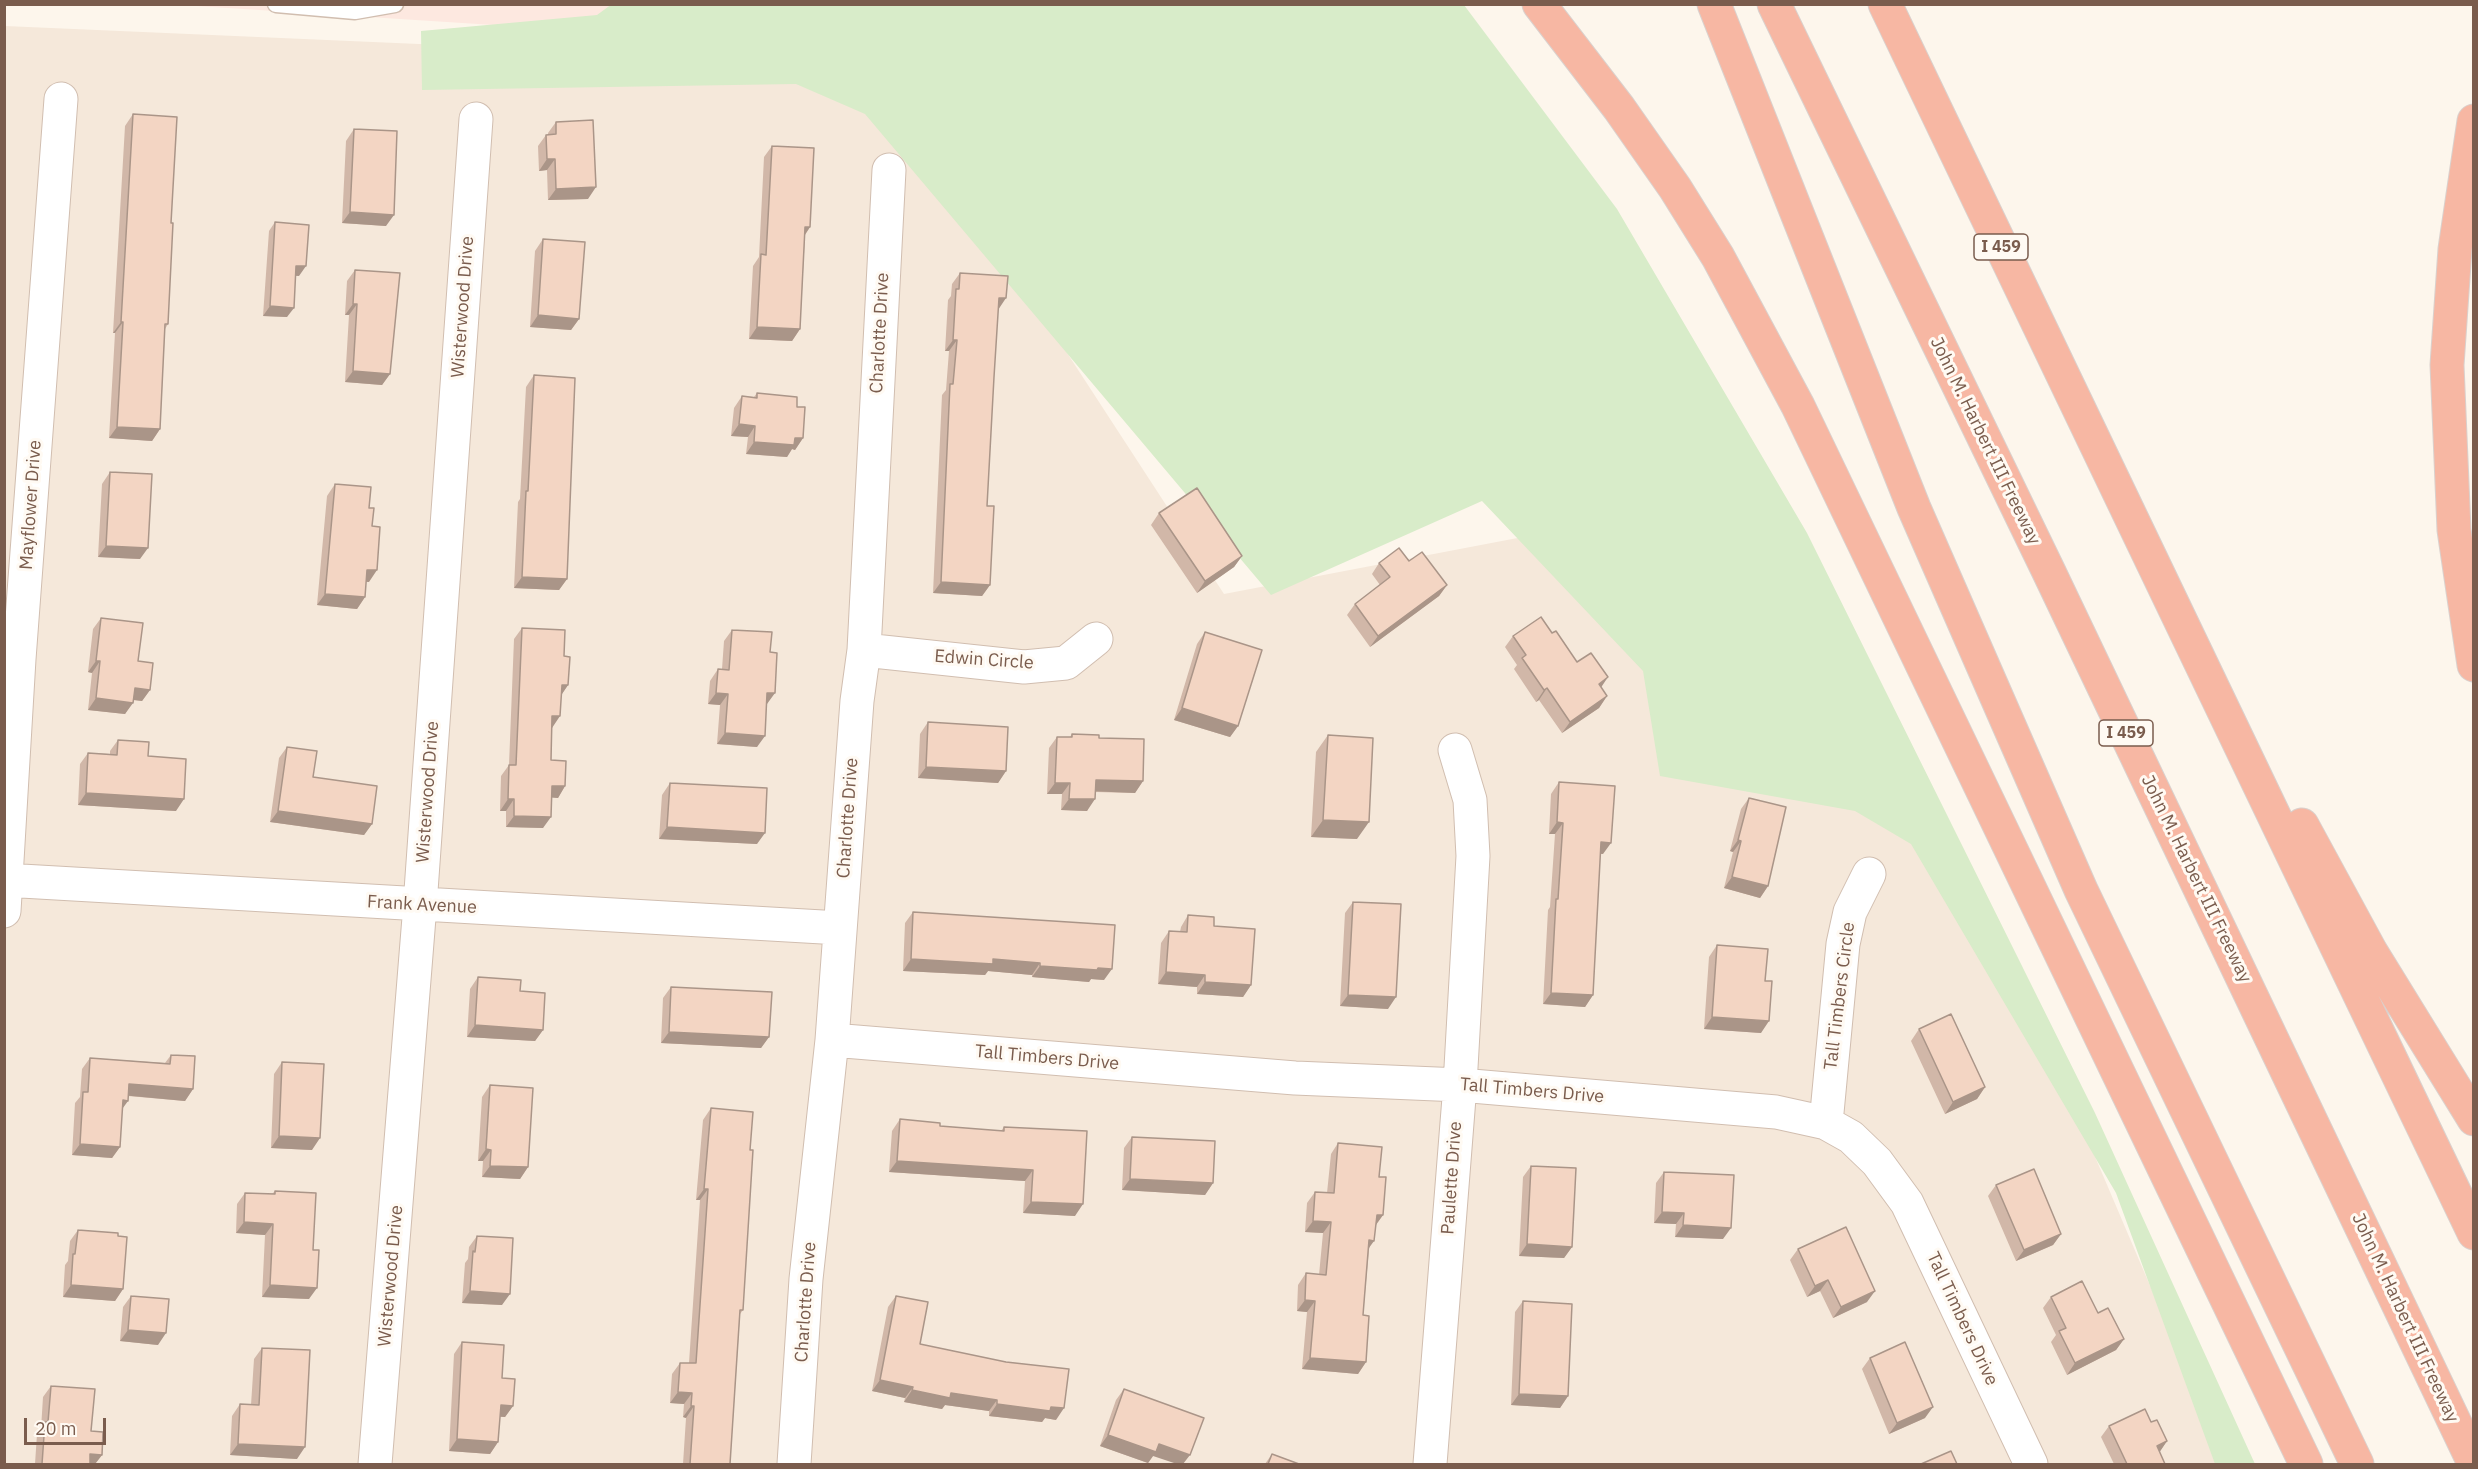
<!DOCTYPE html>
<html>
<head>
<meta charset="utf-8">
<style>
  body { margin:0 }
  #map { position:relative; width:2478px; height:1469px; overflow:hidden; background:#fdf6ec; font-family:"IBM Plex Sans",sans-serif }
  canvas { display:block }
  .frame { position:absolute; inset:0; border:6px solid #7a5c4d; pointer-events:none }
  .scale { position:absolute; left:24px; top:1418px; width:82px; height:27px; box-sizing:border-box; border:3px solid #7a5c4d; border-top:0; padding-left:8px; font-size:18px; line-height:21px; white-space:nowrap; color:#7a5c4d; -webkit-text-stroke:4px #fffaf3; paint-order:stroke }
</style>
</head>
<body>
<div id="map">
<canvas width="2478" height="1469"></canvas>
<div class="frame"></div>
<div class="scale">20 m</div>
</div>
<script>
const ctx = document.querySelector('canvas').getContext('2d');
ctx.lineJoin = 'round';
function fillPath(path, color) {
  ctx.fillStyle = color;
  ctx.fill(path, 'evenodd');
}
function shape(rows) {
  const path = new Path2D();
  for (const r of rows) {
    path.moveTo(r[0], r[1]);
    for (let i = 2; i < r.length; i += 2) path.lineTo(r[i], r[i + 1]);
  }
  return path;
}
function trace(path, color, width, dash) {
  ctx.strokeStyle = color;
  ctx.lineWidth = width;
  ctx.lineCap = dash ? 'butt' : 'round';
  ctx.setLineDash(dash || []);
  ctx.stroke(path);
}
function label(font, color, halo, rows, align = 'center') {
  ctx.font = font + ' "IBM Plex Sans",sans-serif';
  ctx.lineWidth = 6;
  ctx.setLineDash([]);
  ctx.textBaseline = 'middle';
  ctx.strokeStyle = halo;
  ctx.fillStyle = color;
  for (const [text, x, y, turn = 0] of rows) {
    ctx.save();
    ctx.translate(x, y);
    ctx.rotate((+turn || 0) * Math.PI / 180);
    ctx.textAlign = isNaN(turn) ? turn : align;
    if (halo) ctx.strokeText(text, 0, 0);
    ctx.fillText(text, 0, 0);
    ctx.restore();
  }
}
fillPath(shape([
  [5,26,879,64,1224,594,1528,536,1969,861,2226,1464,5,1464]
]), '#f5e8da');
fillPath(shape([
  [181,5,638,5,603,32]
]), '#fde8e0');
fillPath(shape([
  [612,4,1464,5,1617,209,1807,533,2095,1113,2255,1464,2215,1464,2116,1193,1911,844,1855,811,1660,776,1643,671,1482,501,1271,595,865,114,796,84,422,90,421,31,597,15]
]), '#d8ecc9');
const lane = shape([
  [276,4,355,11,395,4]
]);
const street = shape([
  [864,650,1024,667,1066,663,1096,639],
  [4,880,840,928],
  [4,911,19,659,61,99],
  [832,1040,1295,1078,1460,1085,1776,1112,1826,1123,1851,1137,1877,1162,1907,1203,2031,1464],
  [1826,1123,1843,944,1850,912,1869,874],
  [375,1464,420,905,476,119],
  [794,1464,806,1279,832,1040,857,701,864,650,889,170],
  [1430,1464,1460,1085,1473,856,1470,800,1455,750]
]);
const highway = shape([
  [1539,4,1619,108,1675,188,1718,257,1798,406,2306,1464],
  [1714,4,1914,508,2081,890,2357,1464],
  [1774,4,2048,570,2474,1463],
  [1885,4,2474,1233],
  [2474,121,2455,249,2447,365,2454,530,2474,665],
  [2302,825,2371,952,2474,1119]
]);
trace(lane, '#d1beb0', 19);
trace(street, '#d1beb0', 35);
trace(highway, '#dad1cd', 35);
trace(lane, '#fff', 16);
trace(street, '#fff', 33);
trace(highway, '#f7b7a3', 33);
fillPath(shape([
  [133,114,171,223,168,324,165,329,160,429,152,441,109,438,115,333,113,333,125,126],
  [556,122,588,199,548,200,547,170,539,171,538,146,546,135,548,135,548,133],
  [354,129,386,226,342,223,346,141],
  [772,146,810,227,805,235,800,329,792,341,749,339,753,266,759,257,764,157],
  [275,222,299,276,296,276,287,317,263,316,269,231],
  [543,239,579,319,571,330,530,327,535,251],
  [355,270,390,374,382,385,345,382,349,315,345,315,347,281],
  [960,273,998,309,994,377,987,506,990,585,982,596,933,593,942,395,946,390,949,351,945,351,948,300,951,296,952,284],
  [534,375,567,579,559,590,514,588,518,502,520,499,526,387],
  [757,393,797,407,803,438,795,450,792,449,787,457,746,454,748,437,731,436,734,408,742,396,754,397],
  [110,472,140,559,98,557,102,484],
  [335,484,369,508,369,582,366,582,365,597,357,609,317,605,327,496],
  [1159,513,1242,556,1234,567,1197,593,1151,525],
  [1379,563,1447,585,1439,596,1370,647,1347,615,1355,604,1380,585,1372,574],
  [101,618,138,661,150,690,142,701,133,700,125,714,88,710,92,673,88,672,93,629],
  [522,628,564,656,568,685,561,695,552,728,551,760,565,786,558,798,551,797,543,828,506,827,506,811,500,811,501,776,509,765,514,639],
  [732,630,767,704,757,747,717,744,720,705,708,704,710,681,718,669,722,669,724,641],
  [1205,632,1238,726,1230,737,1174,720,1197,644],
  [1552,633,1577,662,1601,687,1607,696,1599,708,1562,733,1539,700,1536,702,1514,669,1517,665,1505,647,1513,636],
  [928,722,1006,771,998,783,918,778,920,734],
  [1072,734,1099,738,1143,781,1135,793,1095,792,1087,811,1061,810,1062,794,1047,794,1049,748,1057,737,1070,737],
  [1328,735,1357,839,1311,837,1316,752],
  [118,740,148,756,176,811,78,805,80,764,88,753,110,754,110,751],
  [287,747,313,777,372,824,364,835,270,822,279,758],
  [1559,782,1603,854,1600,854,1593,995,1585,1007,1543,1004,1548,910,1550,907,1555,834,1549,834,1551,794],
  [670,783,757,844,659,839,662,795],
  [1749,798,1768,886,1760,898,1724,888,1733,852,1730,851,1741,809],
  [1353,902,1388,1009,1340,1006,1345,913],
  [913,912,1104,980,1091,979,1089,982,1032,977,1032,975,988,971,985,975,903,971,905,923],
  [1188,915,1214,926,1251,985,1243,997,1197,994,1197,987,1158,984,1161,943,1169,931,1180,932,1181,927],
  [1717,945,1765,981,1761,1033,1704,1029,1709,957],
  [478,977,520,991,543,1030,535,1041,467,1037,470,989],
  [671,987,769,1037,761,1048,661,1043,663,998],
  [1919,1029,1985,1087,1977,1099,1945,1114,1911,1041],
  [171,1055,193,1089,185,1101,128,1096,122,1109,120,1147,112,1158,72,1155,75,1103,80,1097,82,1069,90,1058,165,1063],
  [282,1062,312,1150,271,1148,274,1074],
  [490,1085,528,1167,520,1179,482,1177,483,1161,478,1161,482,1097],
  [711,1108,750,1150,743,1310,740,1314,730,1464,683,1464,686,1418,683,1417,684,1404,670,1403,672,1374,680,1363,689,1363,700,1200,696,1200,703,1120],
  [900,1119,940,1126,1001,1131,1004,1127,1075,1216,1023,1213,1025,1181,889,1172,892,1131],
  [1132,1137,1213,1183,1205,1195,1122,1190,1124,1148],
  [1338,1143,1379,1177,1383,1215,1376,1225,1369,1249,1363,1315,1366,1362,1358,1374,1302,1369,1307,1312,1297,1311,1298,1285,1306,1273,1319,1275,1323,1233,1305,1232,1307,1203,1315,1192,1327,1193,1331,1154],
  [1531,1166,1572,1247,1564,1258,1519,1256,1523,1177],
  [1664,1172,1723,1239,1675,1237,1676,1224,1654,1223,1656,1183],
  [1996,1185,2061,1234,2053,1245,2016,1261,1988,1196],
  [275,1191,309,1299,262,1297,265,1235,236,1233,237,1204,245,1193,272,1194],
  [78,1230,123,1289,115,1301,63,1297,65,1265,68,1261,70,1241],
  [477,1236,502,1305,462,1303,465,1263,468,1259,469,1247],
  [1798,1249,1867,1302,1833,1318,1820,1291,1807,1297,1790,1260],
  [131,1296,158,1345,120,1341,123,1307],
  [896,1296,920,1344,1056,1420,1045,1418,1042,1422,989,1416,989,1411,945,1405,942,1409,904,1402,905,1398,872,1391,888,1307],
  [2051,1297,2098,1313,2124,1339,2116,1350,2067,1375,2051,1342,2056,1335,2043,1308],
  [1523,1301,1568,1396,1560,1408,1511,1405,1515,1312],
  [462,1342,502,1378,513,1406,505,1417,500,1417,498,1442,490,1454,449,1451,454,1354],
  [262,1348,297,1459,230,1455,232,1416,240,1404,251,1405,254,1359],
  [1870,1358,1925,1418,1889,1434,1862,1369],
  [51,1386,91,1431,102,1455,95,1464,35,1464,37,1434,41,1429,43,1397],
  [1124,1389,1153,1456,1148,1463,1100,1446,1116,1400],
  [2151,1422,2167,1441,2159,1452,2165,1464,2114,1464,2101,1437,2109,1426],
  [1272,1454,1299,1464,1265,1464]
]), '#d1b7a8');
fillPath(shape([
  [547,159,555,159,547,170,539,171],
  [596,187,588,199,548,200,556,189],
  [350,212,394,215,386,226,342,223],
  [805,227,810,227,802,239],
  [296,266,306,266,299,276,290,275],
  [999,298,1006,298,998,310],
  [353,304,357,304,349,315,345,315],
  [270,306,294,308,287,317,263,316],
  [538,315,579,319,571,330,530,327],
  [121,322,123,322,115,333,113,333],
  [757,327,800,329,792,341,749,339],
  [953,340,957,340,949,351,945,351],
  [353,371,390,374,382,385,345,382],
  [739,424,755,426,748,437,731,436],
  [117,427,160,429,152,441,109,438],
  [795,438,803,438,795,450,792,449,787,457,746,454,754,442],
  [106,546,148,548,140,559,98,557],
  [1242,556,1234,567,1197,593,1205,581],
  [367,570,377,570,369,582,359,581],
  [522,577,567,579,559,590,514,588],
  [941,582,990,585,982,596,933,593],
  [1447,585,1439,596,1370,647,1378,636],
  [325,594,365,597,357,609,317,605],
  [96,661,100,661,92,673,88,672],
  [1608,677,1600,689,1599,684],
  [562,685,568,685,560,697],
  [135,688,150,690,142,701,127,699],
  [1547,688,1539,700,1536,702,1544,690],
  [716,693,728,694,720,705,708,704],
  [767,693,775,693,767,704],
  [1607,696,1599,708,1562,733,1570,722],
  [96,698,133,703,125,714,88,710],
  [1182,708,1238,726,1230,737,1174,720],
  [552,716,560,716,552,728],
  [725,733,765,736,757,747,717,744],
  [926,767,1006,771,998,783,918,778],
  [1096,780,1143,781,1135,793,1088,791],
  [1055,783,1070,783,1062,794,1047,794],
  [552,786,565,786,558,798,544,797],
  [86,793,184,799,176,811,78,805],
  [508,799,514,799,506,811,500,811],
  [1069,799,1095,799,1087,811,1061,810],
  [278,811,372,824,364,835,270,822],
  [514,816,551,817,543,828,506,827],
  [1323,820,1369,822,1357,839,1311,837],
  [1557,822,1563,823,1555,834,1549,834],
  [667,827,765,833,757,844,659,839],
  [1738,840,1741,841,1733,852,1730,851],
  [1601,842,1611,843,1603,854,1593,853],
  [1732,877,1768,886,1760,898,1724,888],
  [911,959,993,959,1040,963,1032,975,988,971,985,975,903,971],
  [1040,966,1098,968,1112,969,1104,980,1091,979,1089,982,1032,977],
  [1166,972,1205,975,1197,987,1158,984],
  [1205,982,1251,985,1243,997,1197,994],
  [1551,993,1593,995,1585,1007,1543,1004],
  [1348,995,1396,997,1388,1009,1340,1006],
  [1712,1017,1769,1021,1761,1033,1704,1029],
  [475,1025,543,1030,535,1041,467,1037],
  [669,1032,769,1037,761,1048,661,1043],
  [129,1084,193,1089,185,1101,121,1095],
  [1985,1087,1977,1099,1945,1114,1953,1102],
  [123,1100,128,1101,120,1112],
  [279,1136,320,1138,312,1150,271,1148],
  [80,1144,120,1147,112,1158,72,1155],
  [486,1149,491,1150,483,1161,478,1161],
  [897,1161,1033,1170,1025,1181,889,1172],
  [490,1166,528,1167,520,1179,482,1177],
  [1130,1179,1213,1183,1205,1195,1122,1190],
  [704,1189,708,1189,700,1200,696,1200],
  [1031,1202,1083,1204,1075,1216,1023,1213],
  [1662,1212,1684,1213,1676,1224,1654,1223],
  [1377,1215,1383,1215,1375,1226],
  [1313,1221,1331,1222,1323,1233,1305,1232],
  [244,1222,273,1224,265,1235,236,1233],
  [1683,1225,1731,1228,1723,1239,1675,1237],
  [2061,1234,2053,1245,2016,1261,2024,1250],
  [1369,1240,1374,1241,1366,1252],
  [1527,1244,1572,1247,1564,1258,1519,1256],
  [1828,1280,1820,1291,1807,1297,1815,1286],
  [71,1285,123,1289,115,1301,63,1297],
  [270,1285,317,1288,309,1299,262,1297],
  [470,1291,510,1294,502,1305,462,1303],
  [1875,1291,1867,1302,1833,1318,1841,1307],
  [1305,1300,1315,1301,1307,1312,1297,1311],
  [128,1330,166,1333,158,1345,120,1341],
  [2124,1339,2116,1350,2067,1375,2075,1363],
  [1310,1358,1366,1362,1358,1374,1302,1369],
  [880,1380,913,1387,905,1398,872,1391],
  [912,1390,951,1393,997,1400,989,1411,945,1405,942,1409,904,1402],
  [678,1392,692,1393,684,1404,670,1403],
  [1519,1394,1568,1396,1560,1408,1511,1405],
  [997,1404,1051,1407,1064,1408,1056,1420,1045,1418,1042,1422,989,1416],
  [501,1405,513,1406,505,1417,493,1416],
  [691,1406,694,1406,686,1418,683,1417],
  [1933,1407,1925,1418,1889,1434,1897,1423],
  [1108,1435,1159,1444,1190,1455,1183,1464,1177,1464,1153,1456,1148,1463,1100,1446],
  [457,1439,498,1442,490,1454,449,1451],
  [2167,1441,2159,1453,2157,1446],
  [238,1444,305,1447,297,1459,230,1455],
  [90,1454,102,1455,95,1464,83,1464]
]), '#aa9588');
const building = shape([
  [133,114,177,117,171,223,173,223,168,324,165,324,160,429,117,427,123,322,121,322,133,114],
  [593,120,596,187,556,189,555,159,547,159,546,135,556,134,556,122,593,120],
  [354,129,397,131,394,215,350,212,354,129],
  [772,146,814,148,810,227,805,227,800,329,757,327,761,254,766,255,772,146],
  [275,222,309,225,306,266,296,266,294,308,270,306,275,222],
  [543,239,585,242,579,319,538,315,543,239],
  [355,270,400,273,390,374,353,371,357,304,353,304,355,270],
  [960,273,1008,276,1006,298,999,298,994,377,987,506,994,506,990,585,941,582,950,384,953,384,957,340,953,340,956,289,959,289,960,273],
  [534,375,575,378,567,579,522,577,526,491,528,491,534,375],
  [757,393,797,397,797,407,805,407,803,438,795,438,794,445,754,442,755,426,739,424,742,396,757,398,757,393],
  [110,472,152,474,148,548,106,546,110,472],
  [335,484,371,487,369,508,374,508,372,526,380,527,377,570,367,570,365,597,325,594,335,484],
  [1197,488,1242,556,1205,581,1159,513,1197,488],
  [1399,548,1409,561,1422,552,1447,585,1378,636,1355,604,1390,577,1379,563,1399,548],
  [1541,617,1552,633,1556,631,1577,662,1591,653,1608,677,1599,684,1607,696,1570,722,1547,688,1544,690,1522,658,1526,655,1513,636,1541,617],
  [101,618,143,623,138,661,153,663,150,690,135,688,133,703,96,698,100,661,96,661,101,618],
  [522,628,565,630,564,656,570,657,568,685,562,685,560,716,552,716,551,760,566,761,565,786,552,786,551,817,514,816,514,799,508,799,509,765,516,765,522,628],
  [732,630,772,632,770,652,777,653,775,693,767,693,765,736,725,733,728,694,716,693,718,669,729,670,732,630],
  [1205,632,1262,650,1238,726,1182,708,1205,632],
  [928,722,1008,727,1006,771,926,767,928,722],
  [1072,734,1099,735,1099,738,1144,739,1143,781,1096,780,1095,799,1069,799,1070,783,1055,783,1057,737,1072,737,1072,734],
  [1328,735,1373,738,1369,822,1323,820,1328,735],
  [118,740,149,742,148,756,186,759,184,799,86,793,88,753,117,755,118,740],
  [287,747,317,751,313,777,377,786,372,824,278,811,287,747],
  [1559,782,1615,786,1611,843,1601,842,1593,995,1551,993,1556,899,1558,899,1563,823,1557,822,1559,782],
  [670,783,767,788,765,833,667,827,670,783],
  [1749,798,1786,807,1768,886,1732,877,1741,841,1738,840,1749,798],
  [1353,902,1401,904,1396,997,1348,995,1353,902],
  [913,912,1115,925,1112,969,1098,968,1097,970,1040,966,1040,963,993,959,993,964,911,959,913,912],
  [1188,915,1214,917,1214,926,1255,929,1251,985,1205,982,1205,975,1166,972,1169,931,1187,932,1188,915],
  [1717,945,1768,949,1765,981,1772,981,1769,1021,1712,1017,1717,945],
  [478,977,521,980,520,991,545,993,543,1030,475,1025,478,977],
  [671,987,772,992,769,1037,669,1032,671,987],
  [1951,1014,1985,1087,1953,1102,1919,1029,1951,1014],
  [171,1055,195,1056,193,1089,129,1084,128,1101,123,1100,120,1147,80,1144,83,1092,88,1092,90,1058,170,1064,171,1055],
  [282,1062,324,1064,320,1138,279,1136,282,1062],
  [490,1085,533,1088,528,1167,490,1166,491,1150,486,1149,490,1085],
  [711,1108,753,1112,750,1150,753,1150,743,1310,740,1310,730,1464,690,1464,694,1406,691,1406,692,1393,678,1392,680,1363,696,1363,708,1189,704,1189,711,1108],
  [900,1119,940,1123,940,1126,1004,1131,1004,1127,1087,1131,1083,1204,1031,1202,1033,1170,897,1161,900,1119],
  [1132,1137,1215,1141,1213,1183,1130,1179,1132,1137],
  [1338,1143,1382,1147,1379,1177,1386,1177,1383,1215,1377,1215,1374,1241,1369,1240,1363,1315,1369,1316,1366,1362,1310,1358,1315,1301,1305,1300,1306,1273,1326,1275,1331,1222,1313,1221,1315,1192,1334,1193,1338,1143],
  [1531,1166,1576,1168,1572,1247,1527,1244,1531,1166],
  [2034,1169,2061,1234,2024,1250,1996,1185,2034,1169],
  [1664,1172,1734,1175,1731,1228,1683,1225,1684,1213,1662,1212,1664,1172],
  [275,1191,316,1193,313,1250,319,1250,317,1288,270,1285,273,1224,244,1222,245,1193,275,1194,275,1191],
  [1846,1227,1875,1291,1841,1307,1828,1280,1815,1286,1798,1249,1846,1227],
  [78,1230,118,1233,118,1236,127,1237,123,1289,71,1285,73,1254,75,1254,78,1230],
  [477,1236,513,1238,510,1294,470,1291,473,1251,475,1252,477,1236],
  [2082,1281,2098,1313,2108,1308,2124,1339,2075,1363,2059,1331,2066,1328,2051,1297,2082,1281],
  [131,1296,169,1299,166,1333,128,1330,131,1296],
  [896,1296,928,1302,920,1344,1006,1362,1069,1369,1064,1408,1051,1407,1050,1411,997,1404,997,1400,951,1393,950,1398,912,1390,913,1387,880,1380,896,1296],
  [1523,1301,1572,1304,1568,1396,1519,1394,1523,1301],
  [462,1342,504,1345,502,1378,515,1379,513,1406,501,1405,498,1442,457,1439,462,1342],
  [1905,1342,1933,1407,1897,1423,1870,1358,1905,1342],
  [262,1348,310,1350,305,1447,238,1444,240,1404,259,1405,262,1348],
  [51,1386,95,1389,91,1431,103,1432,102,1455,90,1454,90,1464,42,1464,45,1422,48,1422,51,1386],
  [1124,1389,1204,1418,1190,1455,1159,1444,1156,1452,1108,1435,1124,1389],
  [2145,1409,2151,1422,2157,1420,2167,1441,2157,1446,2165,1464,2127,1464,2109,1426,2145,1409],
  [1951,1451,1957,1464,1921,1464,1951,1451],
  [1272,1454,1299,1464,1268,1464,1272,1454]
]);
fillPath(building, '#f3d5c3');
trace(building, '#aa9588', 1.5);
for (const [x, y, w] of [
  [2001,247,54],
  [2126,733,54]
]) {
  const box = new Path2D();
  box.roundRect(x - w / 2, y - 13, w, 26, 4.5);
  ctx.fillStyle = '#fffaf3';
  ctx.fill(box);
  trace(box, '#7a5c4d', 1.5);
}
label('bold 16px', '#7a5c4d', null, [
  ["I 459",2001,247],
  ["I 459",2126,733]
]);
label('18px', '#7a5c4d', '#fffaf3', [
  ["Wisterwood Drive",463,307,-86],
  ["Charlotte Drive",880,333,-87],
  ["John M. Harbert III Freeway",1985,441,64],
  ["Mayflower Drive",31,505,-86],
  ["Edwin Circle",984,660,4],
  ["Wisterwood Drive",428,792,-86],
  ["Charlotte Drive",848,818,-86],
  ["John M. Harbert III Freeway",2196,879,64],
  ["Frank Avenue",422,905,3],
  ["Tall Timbers Circle",1840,996,-83],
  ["Tall Timbers Drive",1047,1058,5],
  ["Tall Timbers Drive",1532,1091,5],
  ["Paulette Drive",1452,1178,-86],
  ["Wisterwood Drive",391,1276,-85],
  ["Charlotte Drive",806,1302,-86],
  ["John M. Harbert III Freeway",2405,1318,65],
  ["Tall Timbers Drive",1962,1319,65]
]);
</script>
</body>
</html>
